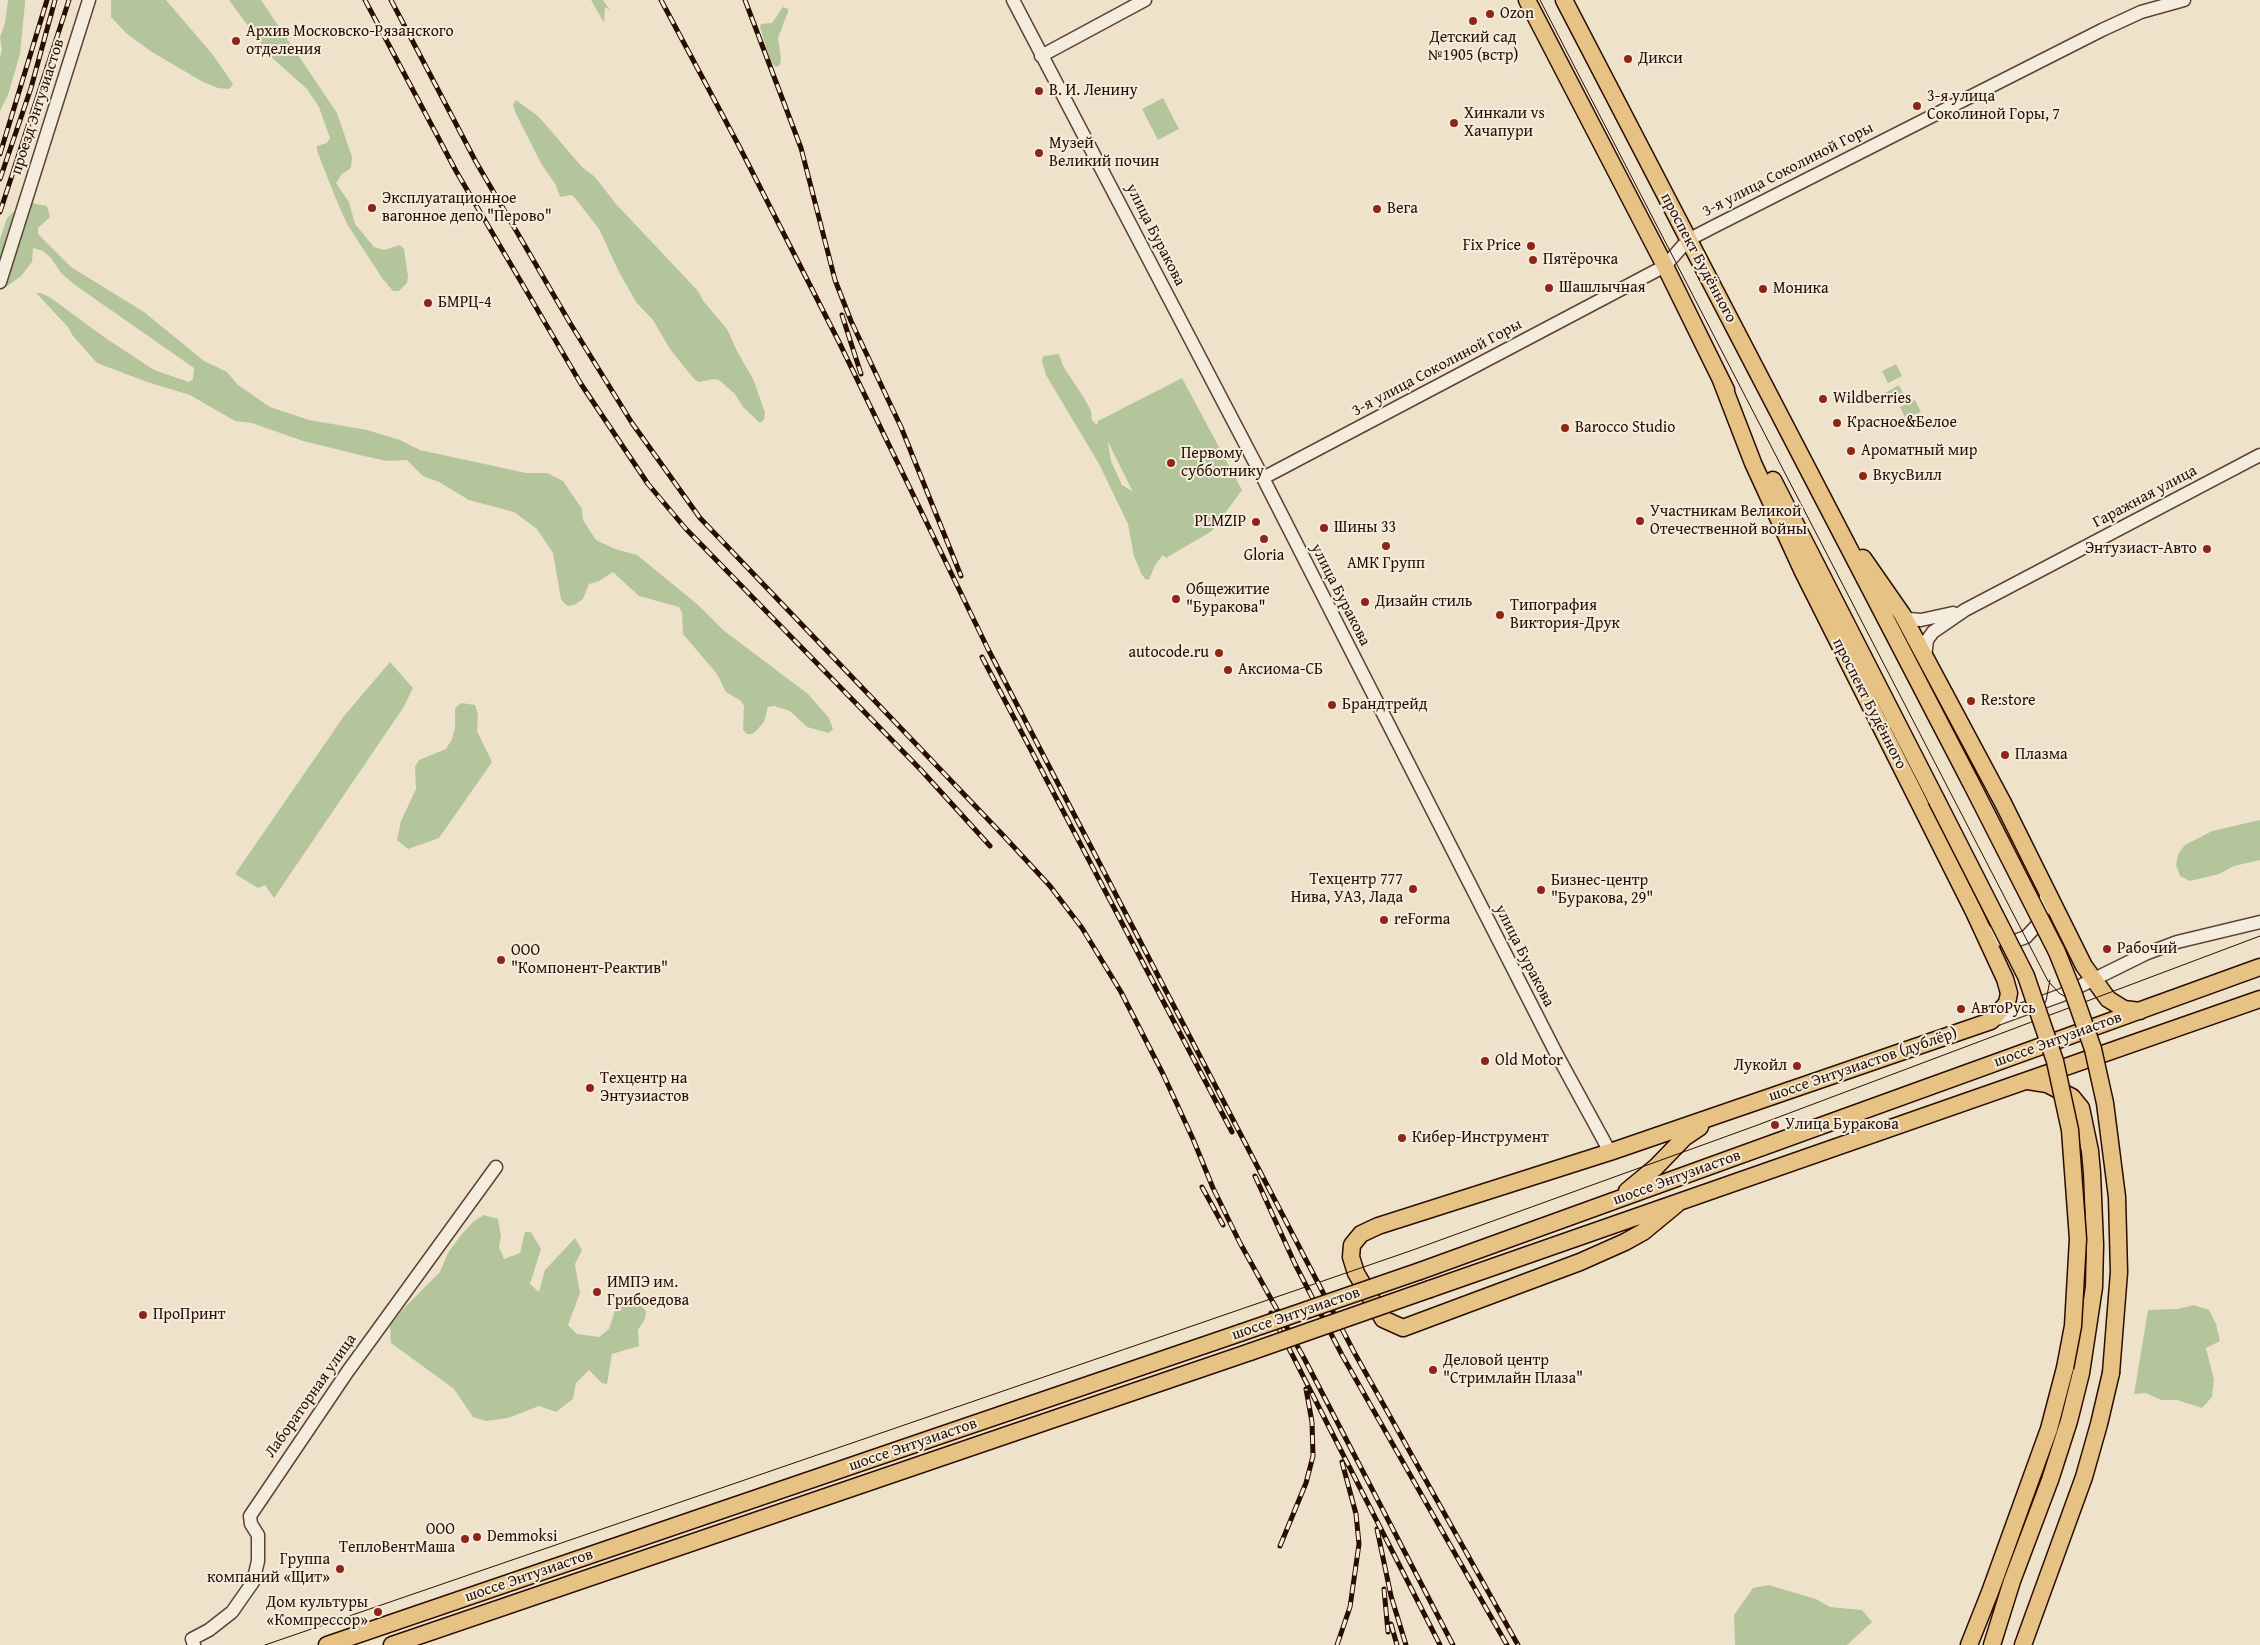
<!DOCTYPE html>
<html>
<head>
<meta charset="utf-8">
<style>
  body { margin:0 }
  canvas { display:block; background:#eee3ca }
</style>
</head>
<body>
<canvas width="2260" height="1645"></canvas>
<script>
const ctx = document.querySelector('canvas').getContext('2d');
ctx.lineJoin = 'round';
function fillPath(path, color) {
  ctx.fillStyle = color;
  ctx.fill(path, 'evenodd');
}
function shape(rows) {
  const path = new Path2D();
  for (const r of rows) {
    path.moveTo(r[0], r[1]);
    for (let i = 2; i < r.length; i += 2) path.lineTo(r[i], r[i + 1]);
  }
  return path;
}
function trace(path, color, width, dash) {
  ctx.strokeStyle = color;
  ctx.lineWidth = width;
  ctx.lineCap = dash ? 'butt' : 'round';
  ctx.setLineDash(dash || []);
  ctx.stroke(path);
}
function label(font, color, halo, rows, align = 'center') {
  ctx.font = font + ' "Gentium Book Plus",serif';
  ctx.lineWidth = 4;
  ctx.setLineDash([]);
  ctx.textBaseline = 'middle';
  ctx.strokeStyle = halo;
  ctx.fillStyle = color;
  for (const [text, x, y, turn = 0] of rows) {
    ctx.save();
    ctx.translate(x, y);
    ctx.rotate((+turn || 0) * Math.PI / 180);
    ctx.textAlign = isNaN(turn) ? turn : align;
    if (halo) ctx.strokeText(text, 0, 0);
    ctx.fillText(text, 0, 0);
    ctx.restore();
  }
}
fillPath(shape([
  [8,0,25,0,25,3,20,54,8,95,0,111,0,57,2,50,0,37,5,23],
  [111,0,166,0,213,55,233,84,229,89,218,88,203,82,152,52,127,34,111,17],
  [229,0,261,0,337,113,352,157,351,168,342,174,336,183,349,202,355,224,374,247,384,250,400,245,404,249,408,277,407,283,399,291,393,291,382,278,347,224,336,199,317,151,317,146,327,143,330,138,319,107,307,89,270,56],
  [591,0,603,0,610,10,605,7,604,23],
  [783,7,788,9,788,12,778,38,781,59,780,65,776,67,770,61,760,27,761,24,772,23],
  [1163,98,1179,129,1158,140,1142,109],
  [516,100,539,117,582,167,595,177,616,204,698,291,704,302,727,329,737,351,754,381,765,413,764,419,760,423,743,407,735,394,719,380,714,379,699,382,694,379,670,349,653,320,636,302,619,272,599,229,575,198,571,195,560,197,556,185,542,165,517,116,513,105],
  [32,203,47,206,50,217,38,228,38,234,71,267,144,312,204,361,227,372,238,385,270,407,309,420,367,430,400,440,420,450,526,473,547,473,563,481,582,509,583,520,596,540,615,549,637,555,697,604,723,630,808,694,829,718,833,729,829,733,807,727,790,711,774,706,768,707,764,722,756,731,752,734,747,734,743,730,744,706,741,701,726,692,717,674,683,634,682,613,679,607,639,596,613,572,599,581,589,584,583,599,574,605,568,606,564,603,561,599,553,553,537,529,514,512,469,500,439,482,423,476,407,460,387,461,364,456,303,441,252,423,235,421,190,395,147,382,97,363,73,336,68,327,36,293,41,293,51,298,104,337,154,370,189,382,193,379,194,368,75,285,61,273,51,258,43,251,33,248,32,262,21,276,6,287,0,288,0,239,7,218,13,212],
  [1059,354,1063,366,1084,398,1091,411,1092,420,1097,425,1098,421,1182,378,1242,490,1212,531,1166,558,1163,555,1155,565,1149,580,1145,579,1141,573,1134,556,1128,524,1099,464,1046,375,1042,362,1043,356],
  [1108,442,1132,490,1132,491,1122,485,1111,461],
  [1896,364,1902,376,1888,383,1882,371],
  [1899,385,1905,397,1891,405,1885,393],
  [1915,400,1921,412,1906,419,1900,407],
  [390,662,413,688,403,708,274,898,265,885,258,888,235,874,344,716],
  [461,703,475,705,478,715,477,731,492,762,439,838,408,849,397,840,401,821,416,789,415,767,419,760,446,749,452,739,455,728,455,708],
  [2260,820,2260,860,2234,866,2219,874,2190,881,2180,876,2176,865,2178,854,2185,845,2212,831],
  [484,1215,498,1219,501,1237,499,1247,504,1259,520,1253,525,1232,531,1232,541,1249,530,1284,539,1292,545,1270,575,1238,582,1250,575,1264,580,1293,568,1325,577,1334,599,1337,609,1329,615,1310,635,1300,646,1311,645,1319,638,1330,639,1346,612,1354,607,1384,602,1383,589,1370,576,1383,573,1399,556,1412,539,1406,508,1418,486,1421,473,1417,454,1389,391,1343,390,1325,406,1306,440,1272,448,1253,461,1235,474,1221],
  [2194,1305,2209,1310,2216,1324,2220,1341,2206,1348,2214,1380,2212,1397,2202,1408,2177,1400,2161,1400,2146,1393,2134,1394,2148,1310,2178,1309],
  [1768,1585,1816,1599,1830,1607,1862,1610,1872,1622,1847,1645,1735,1645,1734,1615,1753,1588]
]), '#b4c59b');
const minor = shape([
  [1013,0,1263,478,1556,1053,1610,1152],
  [1041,56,1145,0],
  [0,282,89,0],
  [1263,478,1665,266,1688,240,1713,227,2102,30,2141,12,2184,0],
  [1902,614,1909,619,1921,620,1953,613],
  [1925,657,1927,640,1933,632,1965,610,2260,455],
  [1982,927,1989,934,2001,940,2015,941,2026,937,2041,921,2047,892],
  [1991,1021,2062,995,2145,954,2177,942,2260,922],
  [194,1645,192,1639,209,1630,232,1612,253,1582,258,1561,258,1535,251,1524,250,1516,348,1371,496,1167]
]);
const major = shape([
  [1527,0,1665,266,1726,390],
  [1564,0,1970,781],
  [1773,480,1936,799],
  [1863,558,1902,614,2003,803,2084,966,2108,999,2124,1009,2140,1011],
  [1627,1191,1656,1167,1685,1137,1700,1127],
  [1677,1204,1643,1232,1625,1242,1580,1262,1403,1328,1383,1319,1356,1273,1351,1257,1352,1245,1361,1234,1378,1226,1610,1152,1991,1021,2007,1003,2009,993,2005,979,1974,912,1803,572,1753,463,1721,380],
  [1420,1271,2260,967],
  [1430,1289,2260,999],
  [327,1645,1240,1333],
  [392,1645,1250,1352],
  [1969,1645,1990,1592,2049,1429,2065,1368],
  [1992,1645,2012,1581,2050,1480,2069,1421,2081,1373,2094,1287,2095,1245,2092,1173,2090,1151,2081,1108,2072,1097,2047,1084,2028,1081],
  [2023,1645,2084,1477,2099,1424,2111,1373]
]);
trace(minor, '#5b4233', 15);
trace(major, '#2a0d01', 19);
trace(minor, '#f4eddd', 12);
trace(major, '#e7c285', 16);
trace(shape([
  [1540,0,2048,981,2059,993,2069,999,2081,1002],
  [2034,1021,2046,1001,2050,980],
  [265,1645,1410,1251,1755,1126,2260,936]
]), '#2a0d01', 1);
const rail = shape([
  [365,0,456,171,581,384,648,484,686,529,921,770,990,846],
  [391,0,476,162,570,323,632,423,700,518,1001,833,1050,886,1082,928,1121,992,1163,1074,1193,1139,1213,1188,1240,1243,1305,1360,1453,1645],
  [661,0,739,146,839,342,988,649,1305,1258,1354,1352,1518,1645],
  [745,0,801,148,835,280,851,321,901,427,961,576],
  [0,154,47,0],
  [0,179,31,88,55,0],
  [0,212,69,0],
  [842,315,861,374],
  [982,657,1232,1132],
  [1255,1176,1295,1264,1342,1355,1507,1645],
  [1202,1187,1223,1225],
  [1271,1313,1440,1645],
  [1377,1529,1391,1596,1406,1645],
  [1280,1546,1306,1483,1313,1456,1312,1422,1306,1389],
  [1384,1589,1388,1632],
  [1391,1624,1397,1645],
  [1337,1645,1350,1607,1359,1544,1356,1514,1342,1462]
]);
trace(rail, '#2a0d01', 5);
trace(rail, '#f4eddd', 3, [9]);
const majorBridge = shape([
  [1970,781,2057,952,2073,992,2093,1049,2105,1103,2117,1197,2119,1272,2111,1373],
  [1936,799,2026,976,2055,1061,2070,1130,2078,1239,2073,1326,2065,1368],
  [1240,1333,1420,1271],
  [1250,1352,1430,1289]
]);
trace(majorBridge, '#2a0d01', 19, []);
trace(majorBridge, '#e7c285', 16);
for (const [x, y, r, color] of [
  [1490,14,5,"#8f2418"],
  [1473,21,5,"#8f2418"],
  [236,41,5,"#8f2418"],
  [1628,59,5,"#8f2418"],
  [1039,91,5,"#8f2418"],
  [1917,106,5,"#8f2418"],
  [1454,123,5,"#8f2418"],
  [1039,153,5,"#8f2418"],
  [372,208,5,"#8f2418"],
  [1377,209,5,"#8f2418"],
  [1531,246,5,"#8f2418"],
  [1533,260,5,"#8f2418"],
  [1549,288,5,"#8f2418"],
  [1763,289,5,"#8f2418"],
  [428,303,5,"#8f2418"],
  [1823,399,5,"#8f2418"],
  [1837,423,5,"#8f2418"],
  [1565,428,5,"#8f2418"],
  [1851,451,5,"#8f2418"],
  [1171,463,5,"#8f2418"],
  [1863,476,5,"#8f2418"],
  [1640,521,5,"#8f2418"],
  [1256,522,5,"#8f2418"],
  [1324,528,5,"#8f2418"],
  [1264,539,5,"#8f2418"],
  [1386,546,5,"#8f2418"],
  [2207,549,5,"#8f2418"],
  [1176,599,5,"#8f2418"],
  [1365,602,5,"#8f2418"],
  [1500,615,5,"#8f2418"],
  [1219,653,5,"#8f2418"],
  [1228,670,5,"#8f2418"],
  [1971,701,5,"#8f2418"],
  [1332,705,5,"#8f2418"],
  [2005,755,5,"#8f2418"],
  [1413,889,5,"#8f2418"],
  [1541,890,5,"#8f2418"],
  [1384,920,5,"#8f2418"],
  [2107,949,5,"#8f2418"],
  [501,960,5,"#8f2418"],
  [1961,1009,5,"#8f2418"],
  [1485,1061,5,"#8f2418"],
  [1797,1066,5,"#8f2418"],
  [590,1088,5,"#8f2418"],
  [1775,1125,5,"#8f2418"],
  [1402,1138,5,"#8f2418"],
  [597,1292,5,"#8f2418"],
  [143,1315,5,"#8f2418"],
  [1433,1370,5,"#8f2418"],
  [477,1537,5,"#8f2418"],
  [465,1539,5,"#8f2418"],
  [340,1569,5,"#8f2418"],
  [378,1612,5,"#8f2418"]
]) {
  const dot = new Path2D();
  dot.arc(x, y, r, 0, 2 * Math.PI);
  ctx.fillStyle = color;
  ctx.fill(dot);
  trace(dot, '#f4eddd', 2);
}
label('16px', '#2a0d01', '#f4eddd', [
  ["Ozon",1500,14],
  ["Архив Московско-Рязанского",246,32],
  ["отделения",246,50],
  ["Детский сад",1473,38,"center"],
  ["№1905 (встр)",1473,56,"center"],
  ["Дикси",1638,59],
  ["В. И. Ленину",1049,91],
  ["3-я улица",1927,97],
  ["Соколиной Горы, 7",1927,115],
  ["Хинкали vs",1464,114],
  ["Хачапури",1464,132],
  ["Музей",1049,144],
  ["Великий почин",1049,162],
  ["Эксплуатационное",382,199],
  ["вагонное депо \"Перово\"",382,217],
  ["Вега",1387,209],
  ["Fix Price",1521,246,"right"],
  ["Пятёрочка",1543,260],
  ["Шашлычная",1559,288],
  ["Моника",1773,289],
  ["БМРЦ-4",438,303],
  ["Wildberries",1833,399],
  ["Красное&Белое",1847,423],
  ["Barocco Studio",1575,428],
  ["Ароматный мир",1861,451],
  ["Первому",1181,454],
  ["субботнику",1181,472],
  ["ВкусВилл",1873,476],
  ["Участникам Великой",1650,512],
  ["Отечественной войны",1650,530],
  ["PLMZIP",1246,522,"right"],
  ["Шины 33",1334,528],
  ["Энтузиаст-Авто",2197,549,"right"],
  ["Gloria",1264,556,"center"],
  ["АМК Групп",1386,564,"center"],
  ["Общежитие",1186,590],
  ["\"Буракова\"",1186,608],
  ["Дизайн стиль",1375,602],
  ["Типография",1510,606],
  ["Виктория-Друк",1510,624],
  ["autocode.ru",1209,653,"right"],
  ["Аксиома-СБ",1238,670],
  ["Re:store",1981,701],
  ["Брандтрейд",1342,705],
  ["Плазма",2015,755],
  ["Техцентр 777",1403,880,"right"],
  ["Нива, УАЗ, Лада",1403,898,"right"],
  ["Бизнес-центр",1551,881],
  ["\"Буракова, 29\"",1551,899],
  ["reForma",1394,920],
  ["Рабочий",2117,949],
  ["ООО",511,951],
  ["\"Компонент-Реактив\"",511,969],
  ["АвтоРусь",1971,1009],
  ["Old Motor",1495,1061],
  ["Лукойл",1787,1066,"right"],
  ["Техцентр на",600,1079],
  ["Энтузиастов",600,1097],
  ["Улица Буракова",1785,1125],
  ["Кибер-Инструмент",1412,1138],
  ["ИМПЭ им.",607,1283],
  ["Грибоедова",607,1301],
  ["ПроПринт",153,1315],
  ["Деловой центр",1443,1361],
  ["\"Стримлайн Плаза\"",1443,1379],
  ["ООО",455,1530,"right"],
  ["ТеплоВентМаша",455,1548,"right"],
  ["Demmoksi",487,1537],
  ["Группа",330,1560,"right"],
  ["компаний «Щит»",330,1578,"right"],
  ["Дом культуры",368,1603,"right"],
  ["«Компрессор»",368,1621,"right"]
], 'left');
label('16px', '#2a0d01', '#f4eddd', [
  ["проезд Энтузиастов",38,107,-72],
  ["3-я улица Соколиной Горы",1788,170,-27],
  ["улица Буракова",1155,235,63],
  ["проспект Будённого",1698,258,62],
  ["3-я улица Соколиной Горы",1437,368,-28],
  ["Гаражная улица",2145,497,-28],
  ["улица Буракова",1340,595,63],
  ["проспект Будённого",1869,704,63],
  ["улица Буракова",1524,956,63],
  ["шоссе Энтузиастов",2058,1040,-20],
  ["шоссе Энтузиастов (дублёр)",1863,1065,-19],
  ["шоссе Энтузиастов",1677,1178,-20],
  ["шоссе Энтузиастов",1296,1314,-19],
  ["Лабораторная улица",311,1396,-55],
  ["шоссе Энтузиастов",913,1445,-19],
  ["шоссе Энтузиастов",529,1576,-19]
]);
</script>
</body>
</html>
